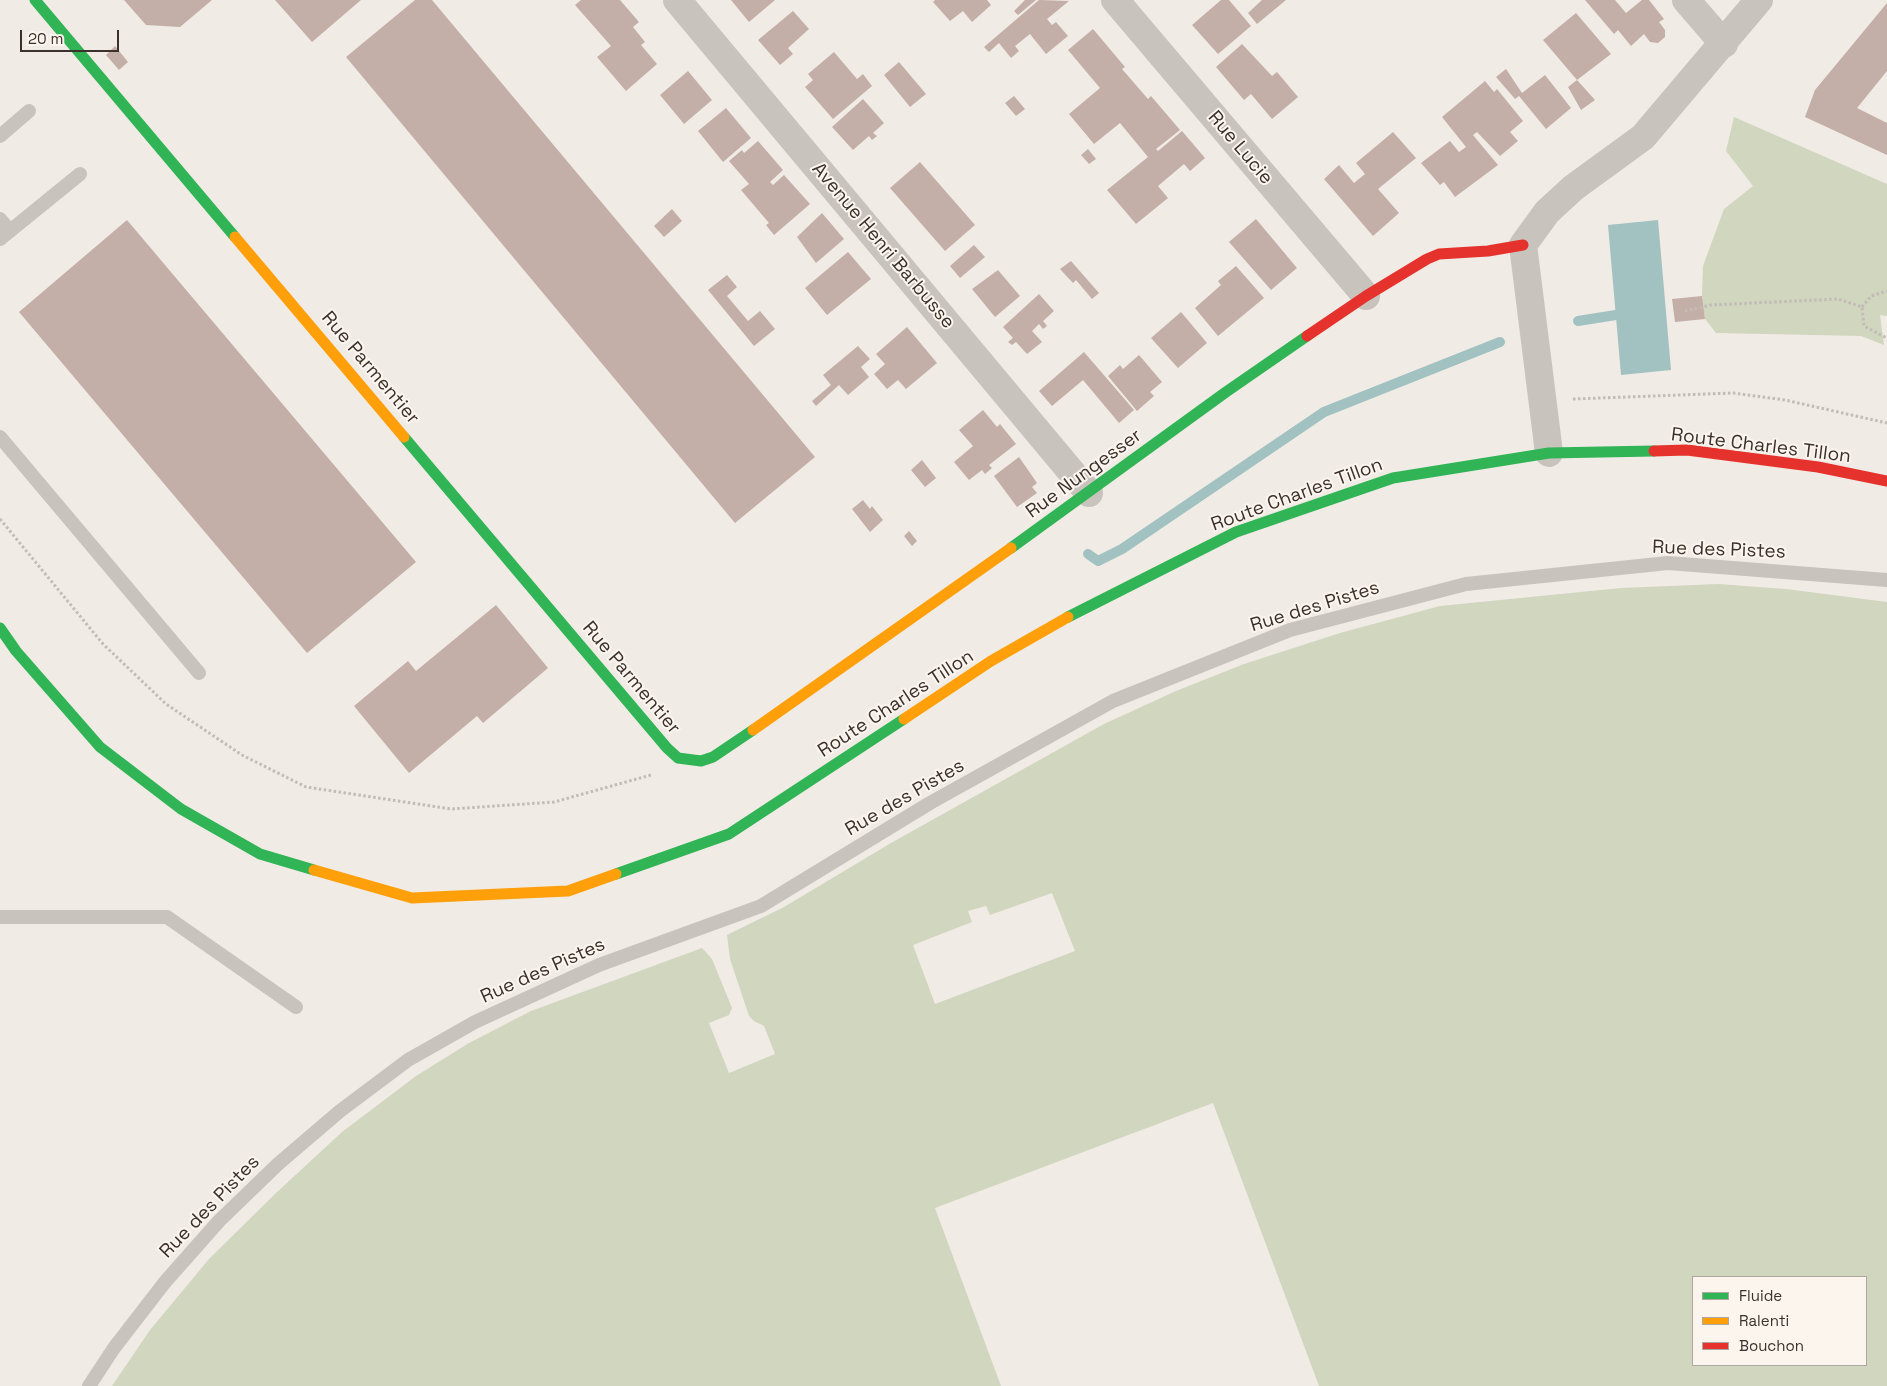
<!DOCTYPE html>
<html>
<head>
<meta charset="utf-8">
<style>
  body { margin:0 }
  #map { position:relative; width:1887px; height:1386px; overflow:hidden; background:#f0ebe5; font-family:"Space Grotesk",sans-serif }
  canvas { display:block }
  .legend { position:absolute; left:1692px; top:1276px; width:175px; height:90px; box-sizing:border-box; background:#fbf5ee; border:1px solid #aea6a0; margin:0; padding:6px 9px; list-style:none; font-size:15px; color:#3b302b }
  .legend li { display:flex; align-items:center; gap:10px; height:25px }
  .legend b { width:25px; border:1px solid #aea6a0 }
  .scale { position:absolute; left:20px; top:30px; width:99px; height:22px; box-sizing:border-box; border:2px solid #3b302b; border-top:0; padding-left:6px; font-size:15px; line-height:18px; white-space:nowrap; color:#3b302b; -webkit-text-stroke:4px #fbf5ee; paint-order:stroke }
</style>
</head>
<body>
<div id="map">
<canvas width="1887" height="1386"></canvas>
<ul class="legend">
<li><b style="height:6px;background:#30b455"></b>Fluide</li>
<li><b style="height:6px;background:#ff9f0a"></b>Ralenti</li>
<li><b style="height:6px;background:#e5322d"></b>Bouchon</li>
</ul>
<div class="scale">20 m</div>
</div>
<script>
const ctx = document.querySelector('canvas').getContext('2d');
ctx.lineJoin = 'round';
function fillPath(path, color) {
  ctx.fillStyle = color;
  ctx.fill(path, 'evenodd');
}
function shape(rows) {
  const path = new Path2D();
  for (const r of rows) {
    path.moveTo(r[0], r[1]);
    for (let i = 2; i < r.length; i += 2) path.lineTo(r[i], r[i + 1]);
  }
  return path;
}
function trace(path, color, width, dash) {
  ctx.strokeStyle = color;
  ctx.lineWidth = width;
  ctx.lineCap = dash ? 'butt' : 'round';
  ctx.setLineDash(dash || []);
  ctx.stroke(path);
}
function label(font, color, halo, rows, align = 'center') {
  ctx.font = font + ' "Space Grotesk",sans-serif';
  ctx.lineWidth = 4;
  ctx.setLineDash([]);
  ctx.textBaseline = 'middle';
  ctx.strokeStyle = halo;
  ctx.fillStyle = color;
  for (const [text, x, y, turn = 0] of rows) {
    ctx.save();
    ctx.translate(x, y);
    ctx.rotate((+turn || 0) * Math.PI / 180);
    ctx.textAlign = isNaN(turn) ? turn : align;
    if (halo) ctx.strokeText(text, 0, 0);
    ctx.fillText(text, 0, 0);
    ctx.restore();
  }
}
fillPath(shape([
  [1734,117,1887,184,1887,316,1880,315,1884,345,1861,336,1716,333,1705,319,1702,295,1703,266,1724,209,1753,186,1726,151],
  [1718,584,1786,589,1887,602,1887,1386,1319,1386,1213,1103,935,1208,1001,1386,112,1386,150,1330,209,1259,276,1193,342,1132,416,1076,469,1043,531,1011,702,948,712,959,732,1008,729,1015,709,1023,729,1073,775,1054,764,1026,754,1021,749,1016,730,959,727,935,784,907,891,843,1104,724,1176,691,1244,664,1340,633,1440,606,1621,588],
  [1052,893,1075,951,935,1004,913,945,972,922,968,911,986,906,990,915],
  [1693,1277,1866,1277,1866,1365,1693,1365]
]), '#d1d6bf');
fillPath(shape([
  [1658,220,1671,370,1621,375,1608,225]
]), '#a1c2c1');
trace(shape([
  [1578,321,1616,315],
  [1088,554,1098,561,1122,549,1324,412,1500,342]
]), '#a1c2c1', 10);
fillPath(shape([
  [124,0,212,0,180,27,146,25],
  [275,0,361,0,312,42],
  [415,0,432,0,815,457,735,523,346,57],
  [581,0,620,0,639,22,633,27,645,42,641,45,657,64,626,91,597,57,611,46,575,5],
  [731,0,775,0,749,22],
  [935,0,987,0,991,5,972,22,963,11,950,21,933,2],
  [1025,0,1036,0,1018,15,1014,11],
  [1039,0,1069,1,1047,19,1052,25,1056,22,1068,36,1046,54,1030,34,1015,46,1019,51,1011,58,999,43,989,52,984,47],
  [1221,0,1229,0,1251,26,1218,54,1192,25],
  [1262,0,1286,0,1257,24,1248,13],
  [1585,0,1615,0,1626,13,1642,0,1649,0,1664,19,1659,22,1665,30,1665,37,1658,43,1650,42,1644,34,1631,46,1618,30,1614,34],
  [1887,3,1887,71,1857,108,1887,123,1887,155,1805,117,1815,90],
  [793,11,809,29,788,48,793,54,780,65,758,40],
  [1576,13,1611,54,1577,80,1543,40],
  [1093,29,1125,67,1122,69,1148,99,1151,96,1180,130,1156,149,1158,151,1182,131,1205,158,1190,171,1184,164,1158,186,1168,198,1136,224,1107,190,1148,157,1120,123,1094,144,1069,114,1100,88,1068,50],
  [1242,44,1272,76,1277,72,1298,97,1272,119,1251,94,1244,100,1216,67],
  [115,46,128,62,119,70,106,55],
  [834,52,857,79,863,74,872,86,833,119,805,87,813,80,808,74],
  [899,62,926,94,910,107,884,75],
  [1506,69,1522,93,1545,75,1571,108,1546,129,1519,96,1515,99,1496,77],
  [688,71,712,100,684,124,660,95],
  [1577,80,1595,100,1581,110,1568,87],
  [1485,81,1494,92,1497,89,1523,121,1510,132,1518,141,1500,156,1477,132,1473,135,1498,165,1455,197,1444,182,1440,185,1421,163,1450,141,1459,152,1466,147,1442,117],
  [1014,96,1025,109,1016,116,1005,103],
  [863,99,884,123,873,133,877,136,872,140,869,136,853,150,832,127],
  [726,108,751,138,723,162,698,131],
  [1393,132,1416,158,1378,189,1399,213,1373,236,1324,179,1339,165,1354,183,1365,174,1356,163],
  [758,141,783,170,770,182,773,185,784,175,810,204,774,235,766,225,769,223,741,190,749,184,729,161,742,150,744,153],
  [1088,149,1096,159,1089,164,1081,155],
  [920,162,975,225,945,251,890,188],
  [672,209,682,221,664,237,654,226],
  [822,213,844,239,816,263,797,237],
  [1256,219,1297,268,1271,290,1229,242],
  [127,220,416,562,307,653,19,312],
  [974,245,985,257,960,278,950,266],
  [848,252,871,279,827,315,805,288],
  [1071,261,1099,293,1092,299,1076,280,1073,283,1060,269],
  [1236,266,1264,298,1218,336,1195,308,1221,285,1218,281],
  [998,270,1020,296,995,317,972,289],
  [727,275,737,287,727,296,748,321,760,311,775,329,754,346,708,290],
  [1039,294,1054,311,1043,321,1047,326,1043,329,1039,324,1032,331,1042,342,1027,354,1016,342,1012,345,1008,342,1013,338,1003,327],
  [1702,296,1705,319,1675,322,1672,299],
  [1181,312,1207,343,1178,368,1151,338],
  [907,327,937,363,906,389,898,380,887,389,874,374,885,364,876,354],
  [858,346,870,359,861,367,869,377,848,395,839,385,816,406,812,401,831,385,823,375],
  [1084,352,1134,410,1119,423,1083,380,1052,406,1039,391],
  [1139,355,1162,382,1150,392,1154,396,1137,411,1108,376,1120,365,1123,369],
  [983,410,997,427,1000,424,1016,444,989,465,992,468,985,474,982,470,969,480,954,462,973,446,959,430],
  [1019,457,1037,483,1032,487,1037,493,1017,507,994,476],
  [922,460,936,478,925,487,911,470],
  [863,500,870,509,872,506,883,520,870,532,852,509],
  [909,531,917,541,912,546,904,536],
  [496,605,548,668,483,723,477,716,409,773,354,706,408,661,416,671]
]), '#c3afa7');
trace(shape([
  [1862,307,1871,296,1887,291],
  [1685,311,1711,305,1838,299,1862,307,1864,326,1887,338],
  [1573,399,1733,393,1785,400,1887,423],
  [0,519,103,644,166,704,242,755,306,787,451,809,554,802,651,775]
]), '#c2bbb6', 3, [2.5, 2.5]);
trace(shape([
  [0,136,29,111],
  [0,219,10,231],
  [0,239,80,174],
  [0,437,199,673],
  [0,917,167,917,296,1007],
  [89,1386,114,1348,165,1282,219,1221,278,1164,340,1111,408,1060,475,1022,599,965,761,906,930,803,1113,701,1290,630,1466,584,1668,563,1887,580]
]), '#c9c3be', 14);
trace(shape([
  [677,0,1089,493],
  [1115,0,1366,296],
  [1686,0,1724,44],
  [1549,453,1523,245,1547,212,1573,188,1643,137,1759,0]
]), '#c9c3be', 28);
trace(shape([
  [35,0,235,237],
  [404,437,667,748,678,758,701,761,713,757,753,730],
  [1011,548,1226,392,1307,336],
  [1068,617,1236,532,1393,478,1549,453,1654,451],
  [0,628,16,651,100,747,181,809,260,854,314,870],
  [616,874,729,834,904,719]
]), '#30b455', 11);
trace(shape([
  [235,237,404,437],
  [904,719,991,661,1068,617],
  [753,730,1011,548],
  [314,870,412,898,568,891,616,874]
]), '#ff9f0a', 11);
trace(shape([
  [1307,336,1366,296,1427,259,1439,254,1488,251,1523,245],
  [1654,451,1687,450,1818,467,1887,481]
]), '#e5322d', 11);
label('19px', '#3b302b', '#fbf5ee', [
  ["Rue Lucie",1240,148,50],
  ["Avenue Henri Barbusse",883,246,50],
  ["Rue Parmentier",370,368,50],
  ["Route Charles Tillon",1761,446,7],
  ["Rue Nungesser",1084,474,-36],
  ["Route Charles Tillon",1297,495,-20],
  ["Rue des Pistes",1719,550,2],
  ["Rue des Pistes",1315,607,-17],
  ["Rue Parmentier",631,678,50],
  ["Route Charles Tillon",896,704,-33],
  ["Rue des Pistes",905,798,-30],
  ["Rue des Pistes",543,971,-24],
  ["Rue des Pistes",210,1207,-46]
]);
</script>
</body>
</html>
